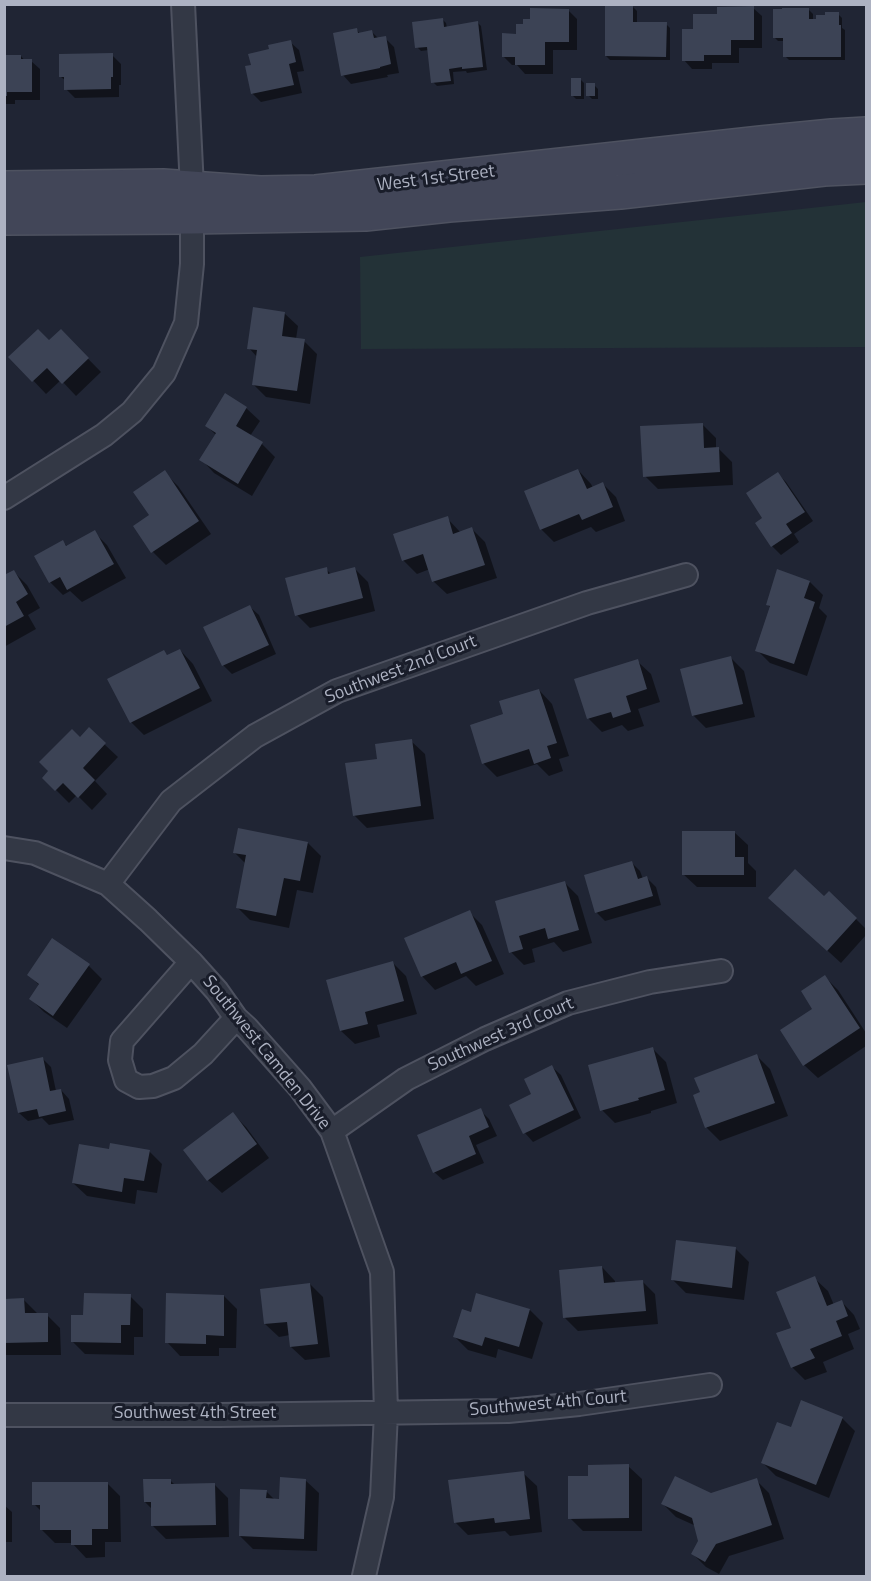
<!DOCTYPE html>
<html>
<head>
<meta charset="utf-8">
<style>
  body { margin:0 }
  #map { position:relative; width:871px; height:1581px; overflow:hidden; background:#202534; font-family:"Titillium Web",sans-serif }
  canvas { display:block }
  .frame { position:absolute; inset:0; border:6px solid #adb2c2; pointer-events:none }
</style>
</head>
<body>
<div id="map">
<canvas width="871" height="1581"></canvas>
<div class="frame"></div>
</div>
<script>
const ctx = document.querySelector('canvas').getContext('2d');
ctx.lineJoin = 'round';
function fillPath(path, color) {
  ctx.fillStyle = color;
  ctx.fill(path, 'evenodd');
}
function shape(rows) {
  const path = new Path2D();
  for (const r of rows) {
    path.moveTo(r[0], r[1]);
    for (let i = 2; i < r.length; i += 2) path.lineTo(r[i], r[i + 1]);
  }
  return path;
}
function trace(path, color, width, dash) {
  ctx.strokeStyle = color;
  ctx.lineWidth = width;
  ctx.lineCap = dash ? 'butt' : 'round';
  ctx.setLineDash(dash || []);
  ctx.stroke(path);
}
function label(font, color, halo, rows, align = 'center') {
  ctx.font = font + ' "Titillium Web",sans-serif';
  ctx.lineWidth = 6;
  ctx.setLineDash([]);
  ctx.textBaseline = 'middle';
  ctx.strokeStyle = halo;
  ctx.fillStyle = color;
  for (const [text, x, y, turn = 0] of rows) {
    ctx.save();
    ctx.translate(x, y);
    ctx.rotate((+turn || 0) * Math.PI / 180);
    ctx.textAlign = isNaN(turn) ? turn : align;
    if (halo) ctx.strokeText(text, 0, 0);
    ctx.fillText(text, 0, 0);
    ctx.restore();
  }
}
fillPath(shape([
  [866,202,866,347,361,349,360,257]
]), '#233237');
fillPath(shape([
  [633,7,637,11,637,23,666,24,670,28,670,60,610,60,606,56],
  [753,8,762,16,762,48,739,48,739,63,712,63,712,69,692,69,684,60,694,31,718,16],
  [568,10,577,19,577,50,553,50,553,74,525,74,517,65,512,65,503,56,525,25],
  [809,10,813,14,813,21,838,14,842,18,842,28,845,30,845,60,789,60,785,56,785,41,778,41,774,37],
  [442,19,446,23,447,28,477,22,481,26,487,70,467,73,466,71,453,72,454,84,437,86,433,82,429,50,421,51,417,47],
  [357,30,360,34,372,32,379,39,385,38,394,47,399,73,387,75,388,77,351,84,343,75],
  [290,42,299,50,304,71,297,72,302,93,261,102,252,93,253,66,270,50],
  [112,55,121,64,121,85,119,85,119,97,75,98,66,89,66,81,61,77],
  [4,56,21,56,25,61,31,61,40,69,40,100,15,100,15,104,4,104],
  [580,79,584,83,584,99,576,99,572,95],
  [594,85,598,89,598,99,592,99,588,95],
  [284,313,298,326,296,339,304,341,317,354,310,404,266,397,253,384,257,357,249,348],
  [61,331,101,372,76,396,61,380,46,394,11,357,49,342],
  [246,408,260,421,250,436,262,444,275,457,252,496,214,473,201,459,216,435,207,426],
  [702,424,716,438,716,449,719,449,732,462,733,485,658,489,645,476],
  [578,470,591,484,593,488,603,484,616,497,625,521,596,532,591,527,554,542,541,529],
  [164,472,178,486,211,534,166,565,153,552,135,527,151,516],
  [778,474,786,482,813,521,794,534,799,542,781,555,772,546,757,524,764,519],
  [447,518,461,533,472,529,485,542,497,578,447,594,433,581,430,569,417,574,403,560],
  [94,532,107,545,126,578,82,602,70,591,63,595,50,582,63,542,68,547],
  [326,569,332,575,355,569,368,582,375,611,310,628,297,615],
  [14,572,27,585,40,608,28,615,36,629,4,647,4,577],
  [810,582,823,595,819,608,827,616,807,676,770,663,757,650,771,608,767,604],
  [250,607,259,615,276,654,232,674,223,665],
  [180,650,193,664,212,701,144,735,131,722,164,652,168,656],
  [731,658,744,671,755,717,706,728,693,715],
  [637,661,651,674,660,702,638,709,644,726,628,731,622,725,602,732,589,719,576,680],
  [539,690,552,704,569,756,559,759,563,771,549,776,537,764,497,777,484,764,472,726,505,715],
  [89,730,118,757,95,781,107,794,92,810,77,795,69,803,44,778],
  [411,741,425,754,434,819,367,828,354,815,379,760],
  [734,832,748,845,748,863,756,871,756,887,697,887,683,874],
  [308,843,321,856,313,893,297,890,289,928,250,920,237,907,246,864,234,852],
  [632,863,640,871,643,879,647,878,656,887,661,905,605,921,597,913],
  [565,883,578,896,592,943,563,952,554,942,532,949,535,962,524,965,511,952,496,902],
  [824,898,856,919,866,929,866,935,841,963,784,911],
  [469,912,482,925,504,974,476,986,466,976,435,990,422,976],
  [393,963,406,976,417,1014,377,1025,380,1037,355,1044,341,1031,328,981],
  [89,966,102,979,67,1028,44,1012,31,999,40,986,29,975],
  [825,977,838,990,866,1033,866,1046,818,1078,804,1065,782,1031,815,1009],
  [652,1048,666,1062,677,1103,651,1111,651,1113,615,1123,602,1110],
  [757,1056,770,1069,788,1116,720,1141,707,1128,695,1095,701,1093],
  [42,1058,51,1067,56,1091,61,1090,69,1099,74,1120,49,1125,42,1118,28,1121,19,1113],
  [552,1067,561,1075,581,1118,533,1142,525,1133,533,1094],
  [480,1110,489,1119,497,1136,476,1145,484,1163,443,1180,434,1172],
  [233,1114,246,1127,269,1158,222,1193,208,1180,185,1150],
  [110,1150,149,1151,162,1164,157,1193,137,1190,135,1204,87,1196,73,1183],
  [736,1249,749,1262,744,1300,686,1293,672,1279],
  [602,1267,615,1281,615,1284,642,1281,655,1294,658,1324,578,1331,565,1318],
  [814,1278,828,1291,834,1305,841,1301,854,1315,860,1329,848,1334,854,1349,823,1362,827,1372,805,1380,792,1367,793,1329],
  [310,1284,323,1297,330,1357,305,1360,291,1347,290,1335,279,1337,265,1324],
  [130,1296,143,1309,143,1337,134,1337,134,1355,85,1354,72,1341,85,1317],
  [224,1296,237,1309,236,1348,219,1348,219,1356,180,1356,167,1342],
  [4,1300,24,1300,37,1313,47,1315,60,1328,61,1355,4,1355],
  [530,1310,543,1323,532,1359,498,1349,496,1358,468,1350,455,1337,472,1313],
  [842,1418,855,1431,829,1498,776,1476,763,1463,791,1429],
  [628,1466,642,1479,642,1531,583,1531,570,1518,589,1478],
  [523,1473,537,1486,542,1532,510,1536,505,1531,468,1535,455,1522],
  [170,1480,176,1486,215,1485,228,1498,229,1537,166,1539,153,1526,152,1509,145,1502],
  [305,1480,319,1493,317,1551,253,1549,240,1536,266,1491,275,1500,280,1500],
  [756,1480,769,1493,784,1539,729,1556,719,1574,706,1567,693,1554,700,1541,696,1526,676,1517,663,1504,711,1494],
  [107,1483,120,1496,121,1542,105,1542,105,1557,86,1558,72,1543,55,1543,42,1530,42,1512,34,1504],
  [4,1505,12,1512,12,1542,4,1542]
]), '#0007');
fillPath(shape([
  [605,5,633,5,633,22,667,22,666,57,605,56],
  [754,6,754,40,731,40,731,55,704,55,704,61,682,61,682,29,693,29,693,14,717,14,717,7],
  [530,8,569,9,569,42,545,42,545,65,515,65,515,57,502,57,502,33,516,34,516,24,523,24,523,19,530,19],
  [782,8,809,8,809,19,816,19,816,15,825,15,825,12,839,12,839,25,841,25,841,57,783,57,783,38,773,38,773,9,782,9],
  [443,18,444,27,478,21,483,67,462,69,462,67,449,69,451,81,431,83,427,47,415,48,412,22],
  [357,28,358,33,372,30,374,38,386,36,391,64,380,67,380,68,341,76,333,33],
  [291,40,296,62,289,64,294,85,251,94,245,66,251,65,248,54,269,49,268,45],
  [113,53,113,77,111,77,111,89,64,90,64,77,59,77,59,54],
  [4,55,21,55,21,59,32,59,32,92,7,92,7,96,4,96],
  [571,78,581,78,581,96,571,96],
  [586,83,595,83,595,96,586,96],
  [253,307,285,312,282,336,305,339,297,391,252,385,257,350,247,349],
  [38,329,49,340,61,329,89,358,62,384,47,368,32,382,8,357],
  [225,393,247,407,236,426,263,442,238,484,199,460,216,433,205,426],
  [703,423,704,448,719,447,720,472,643,477,640,426],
  [578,469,587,489,603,482,613,507,582,520,579,514,540,530,524,491],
  [165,470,199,521,151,553,133,526,149,515,133,492],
  [778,472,805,512,786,524,792,533,771,547,755,523,762,518,746,493],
  [448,516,453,534,472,527,485,565,432,582,423,554,402,561,393,534],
  [95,530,114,564,67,590,60,577,49,583,34,556,63,540,66,546],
  [327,567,328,574,355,567,363,598,295,616,285,578],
  [777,569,810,581,804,598,815,602,794,664,755,651,770,606,766,605],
  [14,570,28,594,16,602,24,616,4,627,4,575],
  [250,605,269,645,222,666,203,627],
  [180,649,200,688,130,723,107,679,164,650,167,655],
  [731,656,743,704,692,716,680,669],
  [638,659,647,689,626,696,631,712,613,718,611,712,587,719,574,679],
  [539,689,557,743,547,746,551,758,534,764,529,749,482,764,470,725,503,714,499,701],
  [89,727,106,743,83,768,95,780,78,798,63,783,55,791,42,778,48,771,39,762,72,729,80,737],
  [412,739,421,806,353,816,345,763,377,759,375,744],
  [238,828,308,842,300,881,284,878,276,916,236,908,246,855,233,853],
  [682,831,735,831,735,857,744,857,744,875,682,875],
  [632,861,638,879,647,876,653,896,595,913,584,875],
  [795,869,824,896,829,891,857,918,827,951,768,898],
  [565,881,579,930,548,939,545,928,519,936,523,949,509,953,495,901],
  [470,910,492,961,461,974,456,962,421,977,404,938],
  [52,938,90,964,53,1016,29,999,39,984,27,975],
  [393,961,404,1001,365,1012,368,1024,340,1031,326,980],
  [825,975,860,1028,803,1066,780,1030,812,1009,801,991],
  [653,1047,665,1090,638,1098,639,1100,600,1111,588,1065],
  [757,1054,775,1103,705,1128,693,1095,700,1092,694,1078],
  [43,1057,50,1091,61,1089,66,1111,39,1117,37,1109,18,1113,7,1065],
  [552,1065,574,1110,523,1134,509,1105,531,1094,524,1079],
  [481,1108,489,1127,469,1136,476,1154,433,1173,417,1135],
  [233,1112,257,1144,207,1181,183,1150],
  [110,1143,150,1150,144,1181,124,1178,122,1192,72,1183,79,1144,109,1149],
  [676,1240,736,1247,732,1288,671,1280],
  [602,1266,604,1283,643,1280,646,1311,563,1318,559,1270],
  [815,1276,827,1306,842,1300,848,1316,836,1321,842,1336,810,1349,815,1358,791,1368,776,1333,791,1328,776,1292],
  [310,1283,318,1344,290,1347,287,1322,264,1324,260,1289],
  [84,1293,131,1294,130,1325,121,1325,121,1343,71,1342,71,1315,83,1315],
  [166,1293,224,1295,224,1336,206,1335,206,1344,165,1343],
  [476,1293,530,1309,519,1347,485,1337,482,1346,453,1337,462,1309,471,1312],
  [24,1298,25,1313,48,1313,48,1342,4,1343,4,1299],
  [801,1400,843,1417,816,1485,761,1463,777,1422,791,1427],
  [629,1464,629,1518,568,1519,568,1476,588,1476,588,1465],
  [524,1471,530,1519,495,1523,494,1518,454,1523,448,1480],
  [675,1476,711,1493,757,1478,772,1525,716,1544,705,1562,691,1554,698,1541,692,1518,661,1504],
  [280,1477,306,1479,304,1539,239,1536,240,1489,267,1490,266,1498,279,1499],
  [143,1479,171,1479,171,1484,215,1483,216,1525,151,1526,151,1502,144,1502],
  [32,1482,108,1482,108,1529,92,1529,92,1545,71,1545,71,1530,40,1530,40,1505,32,1505]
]), '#3c4355');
const street = shape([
  [4,498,104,435,132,412,164,373,186,323,192,264,192,188,183,4],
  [4,848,35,853,108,884,148,920,191,962,217,991,236,1018,247,1028,300,1088,332,1131,382,1272,386,1413,382,1497,364,1576],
  [108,884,171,801,255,736,337,691,587,603,686,575],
  [191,962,122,1041,120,1060,126,1080,139,1087,153,1086,174,1078,203,1054,236,1018],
  [332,1131,406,1079,485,1039,568,1003,650,982,721,971],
  [4,1415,219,1415,508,1411,579,1404,710,1385]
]);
const secondary = shape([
  [4,188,163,186,260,193,316,192,761,143,832,136,866,134],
  [4,218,191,217,365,214,449,205,620,192,824,169,866,167]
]);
trace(street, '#4e5260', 26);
trace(secondary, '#4e5260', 36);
trace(street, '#333845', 22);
trace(secondary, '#424658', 33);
label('18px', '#adb2c2', '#191d2a', [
  ["West 1st Street",436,179,-7],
  ["Southwest 2nd Court",401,670,-21],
  ["Southwest 3rd Court",501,1035,-24],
  ["Southwest Camden Drive",266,1053,51],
  ["Southwest 4th Court",548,1404,-5],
  ["Southwest 4th Street",195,1414]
]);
</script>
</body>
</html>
